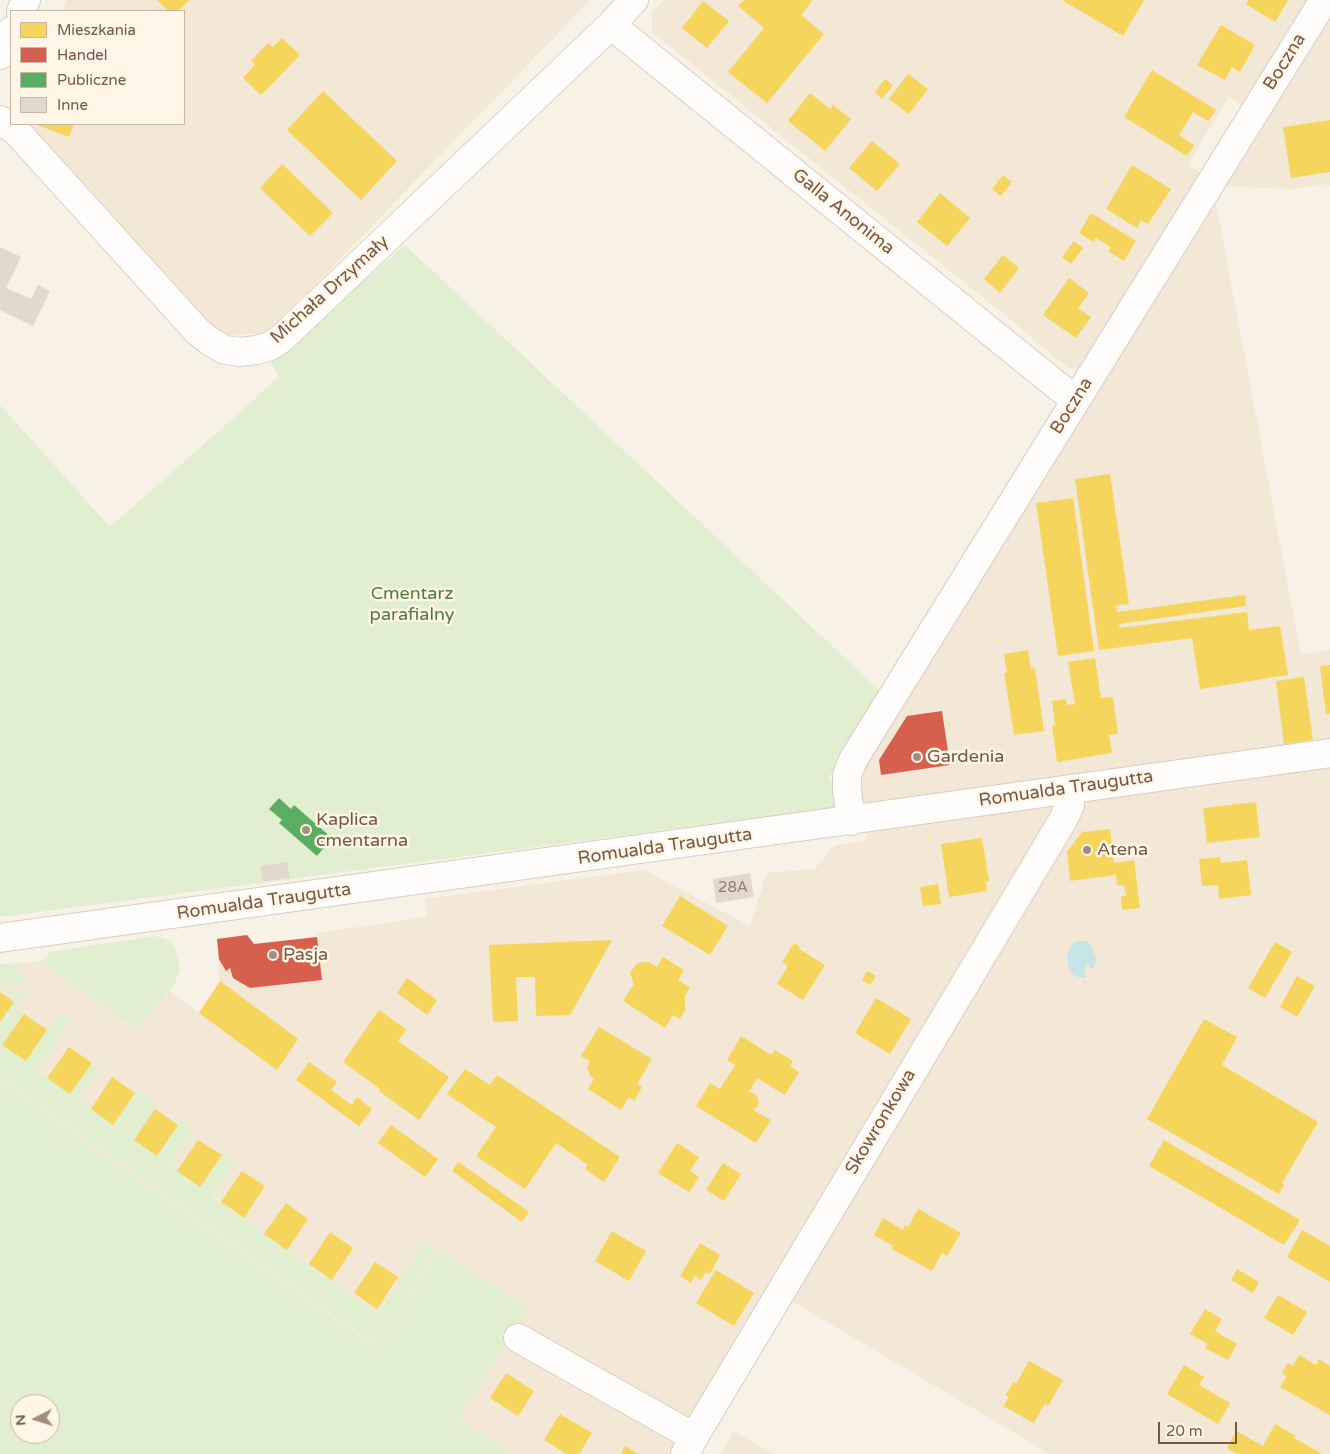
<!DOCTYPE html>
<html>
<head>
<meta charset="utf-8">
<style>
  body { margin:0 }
  #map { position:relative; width:1330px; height:1454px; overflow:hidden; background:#f7f1e6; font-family:"Varela Round",sans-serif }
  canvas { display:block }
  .legend { position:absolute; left:10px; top:10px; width:175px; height:115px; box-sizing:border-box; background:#fff6e7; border:1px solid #c8b7a6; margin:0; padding:6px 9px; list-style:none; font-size:15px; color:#765845 }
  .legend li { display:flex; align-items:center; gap:10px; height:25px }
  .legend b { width:25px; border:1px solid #c8b7a6 }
  .north { position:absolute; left:10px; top:1394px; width:50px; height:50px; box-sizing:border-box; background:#fff6e7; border:1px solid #c8b7a6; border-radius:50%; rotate:265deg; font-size:14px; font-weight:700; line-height:20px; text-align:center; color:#765845 }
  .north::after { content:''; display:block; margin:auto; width:18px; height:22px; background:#a38e7d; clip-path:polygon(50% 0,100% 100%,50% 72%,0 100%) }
  .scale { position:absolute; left:1158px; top:1422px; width:79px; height:22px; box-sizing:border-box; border:2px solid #765845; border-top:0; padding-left:6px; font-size:15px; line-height:18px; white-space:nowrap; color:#765845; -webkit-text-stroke:4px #fff6e7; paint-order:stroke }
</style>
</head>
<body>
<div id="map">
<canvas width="1330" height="1454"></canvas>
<ul class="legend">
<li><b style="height:14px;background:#f6d55c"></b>Mieszkania</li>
<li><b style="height:14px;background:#d6604d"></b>Handel</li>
<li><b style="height:14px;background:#5aae61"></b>Publiczne</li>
<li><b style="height:14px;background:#e3d8cd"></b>Inne</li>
</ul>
<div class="north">N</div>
<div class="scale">20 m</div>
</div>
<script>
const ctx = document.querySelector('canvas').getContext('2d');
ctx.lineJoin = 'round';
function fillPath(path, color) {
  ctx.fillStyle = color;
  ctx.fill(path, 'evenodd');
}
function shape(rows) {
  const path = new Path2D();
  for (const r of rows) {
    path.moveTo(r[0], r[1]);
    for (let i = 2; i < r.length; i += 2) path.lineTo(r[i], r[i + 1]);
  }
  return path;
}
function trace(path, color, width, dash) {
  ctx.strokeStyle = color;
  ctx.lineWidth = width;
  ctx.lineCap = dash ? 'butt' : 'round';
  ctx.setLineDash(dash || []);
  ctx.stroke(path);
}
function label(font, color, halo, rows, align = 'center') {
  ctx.font = font + ' "Varela Round",sans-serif';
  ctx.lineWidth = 5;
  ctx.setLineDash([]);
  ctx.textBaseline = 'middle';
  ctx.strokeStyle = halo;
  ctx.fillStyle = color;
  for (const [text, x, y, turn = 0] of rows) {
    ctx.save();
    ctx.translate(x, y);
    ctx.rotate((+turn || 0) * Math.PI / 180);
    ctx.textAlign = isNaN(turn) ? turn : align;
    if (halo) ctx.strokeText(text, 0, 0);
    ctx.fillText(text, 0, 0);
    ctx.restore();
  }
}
fillPath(shape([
  [66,0,590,0,318,282,265,333,225,336,217,334,22,124,184,124,184,11,62,11],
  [664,0,1311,0,1245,107,1229,97,1188,164,1203,175,1083,369,1068,368,1011,320,652,32,652,12],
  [1330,12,1330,187,1329,184,1292,189,1222,186],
  [1215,199,1301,655,1330,649,1330,1454,1050,1454,770,1288,669,1454,512,1454,459,1419,529,1308,439,1250,379,1349,98,1151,0,1080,0,1077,378,1347,436,1249,424,1242,378,1315,212,1195,235,1161,223,1153,200,1187,169,1166,193,1129,181,1122,157,1156,134,1140,158,1105,135,1093,113,1125,79,1100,100,1069,92,1063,70,1094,37,1071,72,1020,60,1012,26,1061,2,1045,24,1014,16,1009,28,991,0,994,0,965,42,961,51,969,135,1030,170,991,199,1013,220,981,217,939,247,935,254,944,317,937,317,933,427,917,425,899,644,870,750,926,767,873,815,869,829,850,836,845,868,841,859,769],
  [734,1431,774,1454,720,1454]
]), '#f3e7d5');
fillPath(shape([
  [405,245,880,691,828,779,838,788,840,807,0,917,0,405,110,527,245,408,279,376,271,362],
  [155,936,170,941,174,946,180,969,174,985,136,1030,51,969,42,961,50,952],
  [14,963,27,984,0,987,0,965],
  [28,990,16,1009,24,1014,3,1046,26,1061,60,1012,72,1020,37,1071,70,1094,92,1063,100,1069,79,1100,113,1125,137,1090,158,1105,134,1140,157,1156,181,1121,193,1129,170,1166,200,1187,223,1153,236,1161,212,1196,378,1314,424,1241,436,1249,378,1347,0,1077,0,994],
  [0,1080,98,1151,378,1349,439,1250,529,1308,459,1419,512,1454,0,1454],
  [20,1404,50,1404,50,1434,20,1434]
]), '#e1eecf');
fillPath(shape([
  [1078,941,1087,941,1092,947,1096,959,1094,967,1091,968,1088,965,1084,969,1086,978,1077,977,1071,973,1069,968,1067,956,1072,945]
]), '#c7e4e7');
fillPath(shape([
  [157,0,189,0,178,11,168,11],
  [744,0,811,0,812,1,801,15,824,34,767,103,728,72,764,28,738,6],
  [1062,0,1144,0,1123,36],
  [1248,0,1288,0,1275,22,1246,4],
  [703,1,729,21,707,48,682,28],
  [1221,25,1255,45,1240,72,1232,67,1225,80,1197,65],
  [282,38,300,55,261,95,243,78,255,65,251,61,268,43,273,47],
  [1152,70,1216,110,1208,121,1193,112,1179,135,1194,145,1187,156,1124,117],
  [908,74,928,89,909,114,889,99],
  [885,79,893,85,882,99,875,92],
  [323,91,397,161,361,200,287,130],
  [810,93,830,109,833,105,851,119,825,151,788,121],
  [1330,120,1330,172,1291,178,1283,127],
  [34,124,74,124,69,137],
  [872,141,900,164,877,191,849,168],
  [282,164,333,213,310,236,260,188],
  [1132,165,1171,189,1148,224,1141,220,1137,228,1106,209],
  [1003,175,1012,182,1001,196,992,189],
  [940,193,970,218,947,246,917,222],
  [1091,213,1136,241,1124,261,1108,251,1111,247,1096,238,1094,242,1079,233],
  [1074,241,1083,248,1071,264,1062,257],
  [1003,255,1019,268,1000,293,984,279],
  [1069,278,1089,293,1078,308,1091,317,1076,338,1043,315],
  [1110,474,1129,604,1116,605,1117,612,1245,595,1246,606,1119,624,1120,628,1247,612,1249,630,1280,626,1288,675,1200,689,1192,638,1099,650,1075,479],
  [1073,498,1094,651,1058,656,1036,503],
  [1028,650,1031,669,1035,668,1044,731,1014,735,1004,673,1007,673,1004,654],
  [1095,658,1101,698,1113,697,1118,734,1109,735,1112,753,1057,762,1052,726,1055,725,1052,701,1066,699,1067,705,1075,704,1068,662],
  [1330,665,1330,714,1326,714,1320,666],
  [1304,677,1313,740,1284,744,1276,681],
  [1256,802,1260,837,1207,843,1203,808],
  [1110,829,1114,863,1134,860,1140,908,1122,910,1121,896,1126,896,1124,885,1117,885,1116,875,1070,881,1067,852,1082,832],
  [982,838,989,881,986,881,987,891,949,897,941,844],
  [1220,857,1221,863,1247,860,1251,895,1219,899,1218,885,1202,886,1199,859],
  [938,884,941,904,923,906,920,887],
  [680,896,728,926,710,955,662,926],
  [612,940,570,1015,536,1016,535,977,516,977,518,1021,493,1022,489,945],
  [1275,942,1292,952,1265,998,1248,988],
  [794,943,800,947,799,949,825,965,803,1000,777,984,788,966,782,962],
  [663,957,684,970,678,980,690,988,685,996,685,1010,680,1019,673,1015,665,1028,623,1001,634,984,630,973,637,963,648,962,657,967],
  [867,971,876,976,870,985,862,980],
  [1297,976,1315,986,1297,1017,1280,1007],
  [407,978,437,1000,427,1015,397,993],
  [220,981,298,1039,277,1070,199,1013],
  [0,992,14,1002,0,1022],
  [876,998,911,1019,890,1054,855,1033],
  [379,1010,406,1029,398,1041,449,1077,419,1120,379,1091,380,1089,343,1062],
  [24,1014,47,1030,26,1061,2,1045],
  [1204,1019,1237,1037,1222,1065,1318,1122,1282,1183,1284,1185,1279,1194,1147,1119],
  [599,1027,652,1059,637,1084,642,1087,634,1101,629,1097,621,1110,588,1089,594,1079,591,1077,587,1069,590,1061,581,1056],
  [741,1036,771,1055,775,1050,793,1061,790,1066,799,1072,785,1095,757,1078,749,1092,754,1093,757,1096,759,1102,757,1107,753,1110,771,1120,756,1143,696,1106,710,1083,720,1089,735,1065,727,1060],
  [69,1047,92,1063,70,1094,47,1078],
  [309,1062,337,1082,331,1090,352,1105,357,1097,372,1109,359,1126,296,1080],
  [465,1069,490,1085,497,1075,620,1157,604,1182,585,1169,588,1165,556,1143,525,1189,476,1156,496,1127,447,1094],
  [112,1077,135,1093,113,1125,91,1109],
  [155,1109,178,1125,157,1156,134,1140],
  [391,1125,438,1159,425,1177,378,1143],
  [198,1140,222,1155,200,1187,177,1171],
  [1164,1140,1300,1220,1284,1245,1149,1166],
  [677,1143,699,1157,690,1171,699,1177,689,1192,658,1173],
  [458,1162,529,1212,522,1222,452,1171],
  [723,1163,741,1174,724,1201,706,1190],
  [242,1171,265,1186,244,1218,221,1202],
  [286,1203,308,1219,287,1250,264,1234],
  [918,1209,961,1233,947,1256,942,1253,932,1271,892,1249,893,1246,874,1235,883,1218,903,1230,905,1225,908,1227],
  [1302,1230,1330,1246,1330,1282,1287,1257],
  [612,1231,646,1251,629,1281,595,1261],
  [330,1232,353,1248,332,1280,309,1264],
  [700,1243,720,1255,710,1274,706,1272,701,1280,695,1276,691,1283,680,1276],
  [375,1262,398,1277,377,1309,354,1293],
  [1237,1269,1259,1282,1253,1293,1231,1280],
  [716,1270,754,1293,734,1326,696,1303],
  [1278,1295,1307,1312,1293,1335,1264,1318],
  [1205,1309,1222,1319,1215,1331,1237,1344,1228,1360,1205,1348,1208,1344,1190,1334],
  [1299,1355,1316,1365,1319,1359,1330,1366,1330,1415,1280,1387,1287,1376,1282,1373,1288,1363,1293,1366],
  [1029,1361,1063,1380,1048,1406,1045,1403,1034,1423,1003,1406,1009,1397,1006,1395,1013,1382,1016,1384],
  [1184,1365,1204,1377,1199,1385,1230,1403,1218,1424,1167,1394],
  [506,1373,534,1391,518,1416,490,1398],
  [560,1414,592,1433,579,1454,567,1454,544,1440],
  [1275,1424,1296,1436,1294,1438,1322,1454,1237,1454,1227,1448,1236,1431,1263,1446],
  [625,1446,639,1454,621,1454]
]), '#f6d55c');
fillPath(shape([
  [942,711,950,765,881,775,879,760,907,716],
  [247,935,254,944,317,937,322,980,250,988,233,978,230,968,226,971,219,959,217,939]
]), '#d6604d');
fillPath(shape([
  [279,798,291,809,294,805,332,838,317,856,279,823,282,820,269,809]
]), '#5aae61');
fillPath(shape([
  [0,247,21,257,6,288,31,299,38,285,50,291,33,326,0,310],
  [287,862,290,878,263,881,260,866],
  [750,873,754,897,716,903,713,879]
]), '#e3d8cd');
const minor = shape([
  [21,11,26,0],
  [611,25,1075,400],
  [0,55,11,31],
  [0,120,16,131,198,332,211,342,225,350,240,352,257,350,270,346,282,338,611,25,634,0],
  [851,821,847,789,847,775,853,760,1324,0],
  [0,938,1330,753],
  [518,1338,694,1437],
  [685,1454,694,1437,1063,820,1070,805,1069,789]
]);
trace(minor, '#d8cec4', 30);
trace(minor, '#fefdfb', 28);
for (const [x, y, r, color] of [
  [917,757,5,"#a38e7d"],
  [306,830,5,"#a38e7d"],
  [1087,850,5,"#a38e7d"],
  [273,955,5,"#a38e7d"]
]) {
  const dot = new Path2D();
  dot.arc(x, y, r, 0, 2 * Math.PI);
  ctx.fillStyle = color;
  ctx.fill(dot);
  trace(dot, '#fff6e7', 2);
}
label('15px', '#937a69', null, [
  ["28A",733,888]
]);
label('18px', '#765845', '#fff6e7', [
  ["Boczna",1285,62,-58],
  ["Galla Anonima",843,212,39],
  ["Michała Drzymały",330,290,-42],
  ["Boczna",1072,406,-58],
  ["Romualda Traugutta",1066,789,-8],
  ["Romualda Traugutta",665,847,-8],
  ["Romualda Traugutta",264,902,-8],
  ["Skowronkowa",881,1122,-59]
]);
label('18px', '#4d7d3c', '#fff6e7', [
  ["Cmentarz",412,594],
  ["parafialny",412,615]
]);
label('18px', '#765845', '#fff6e7', [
  ["Gardenia",927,757],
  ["Kaplica",316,820],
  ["cmentarna",316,841],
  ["Atena",1097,850],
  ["Pasja",283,955]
], 'left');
</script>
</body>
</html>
